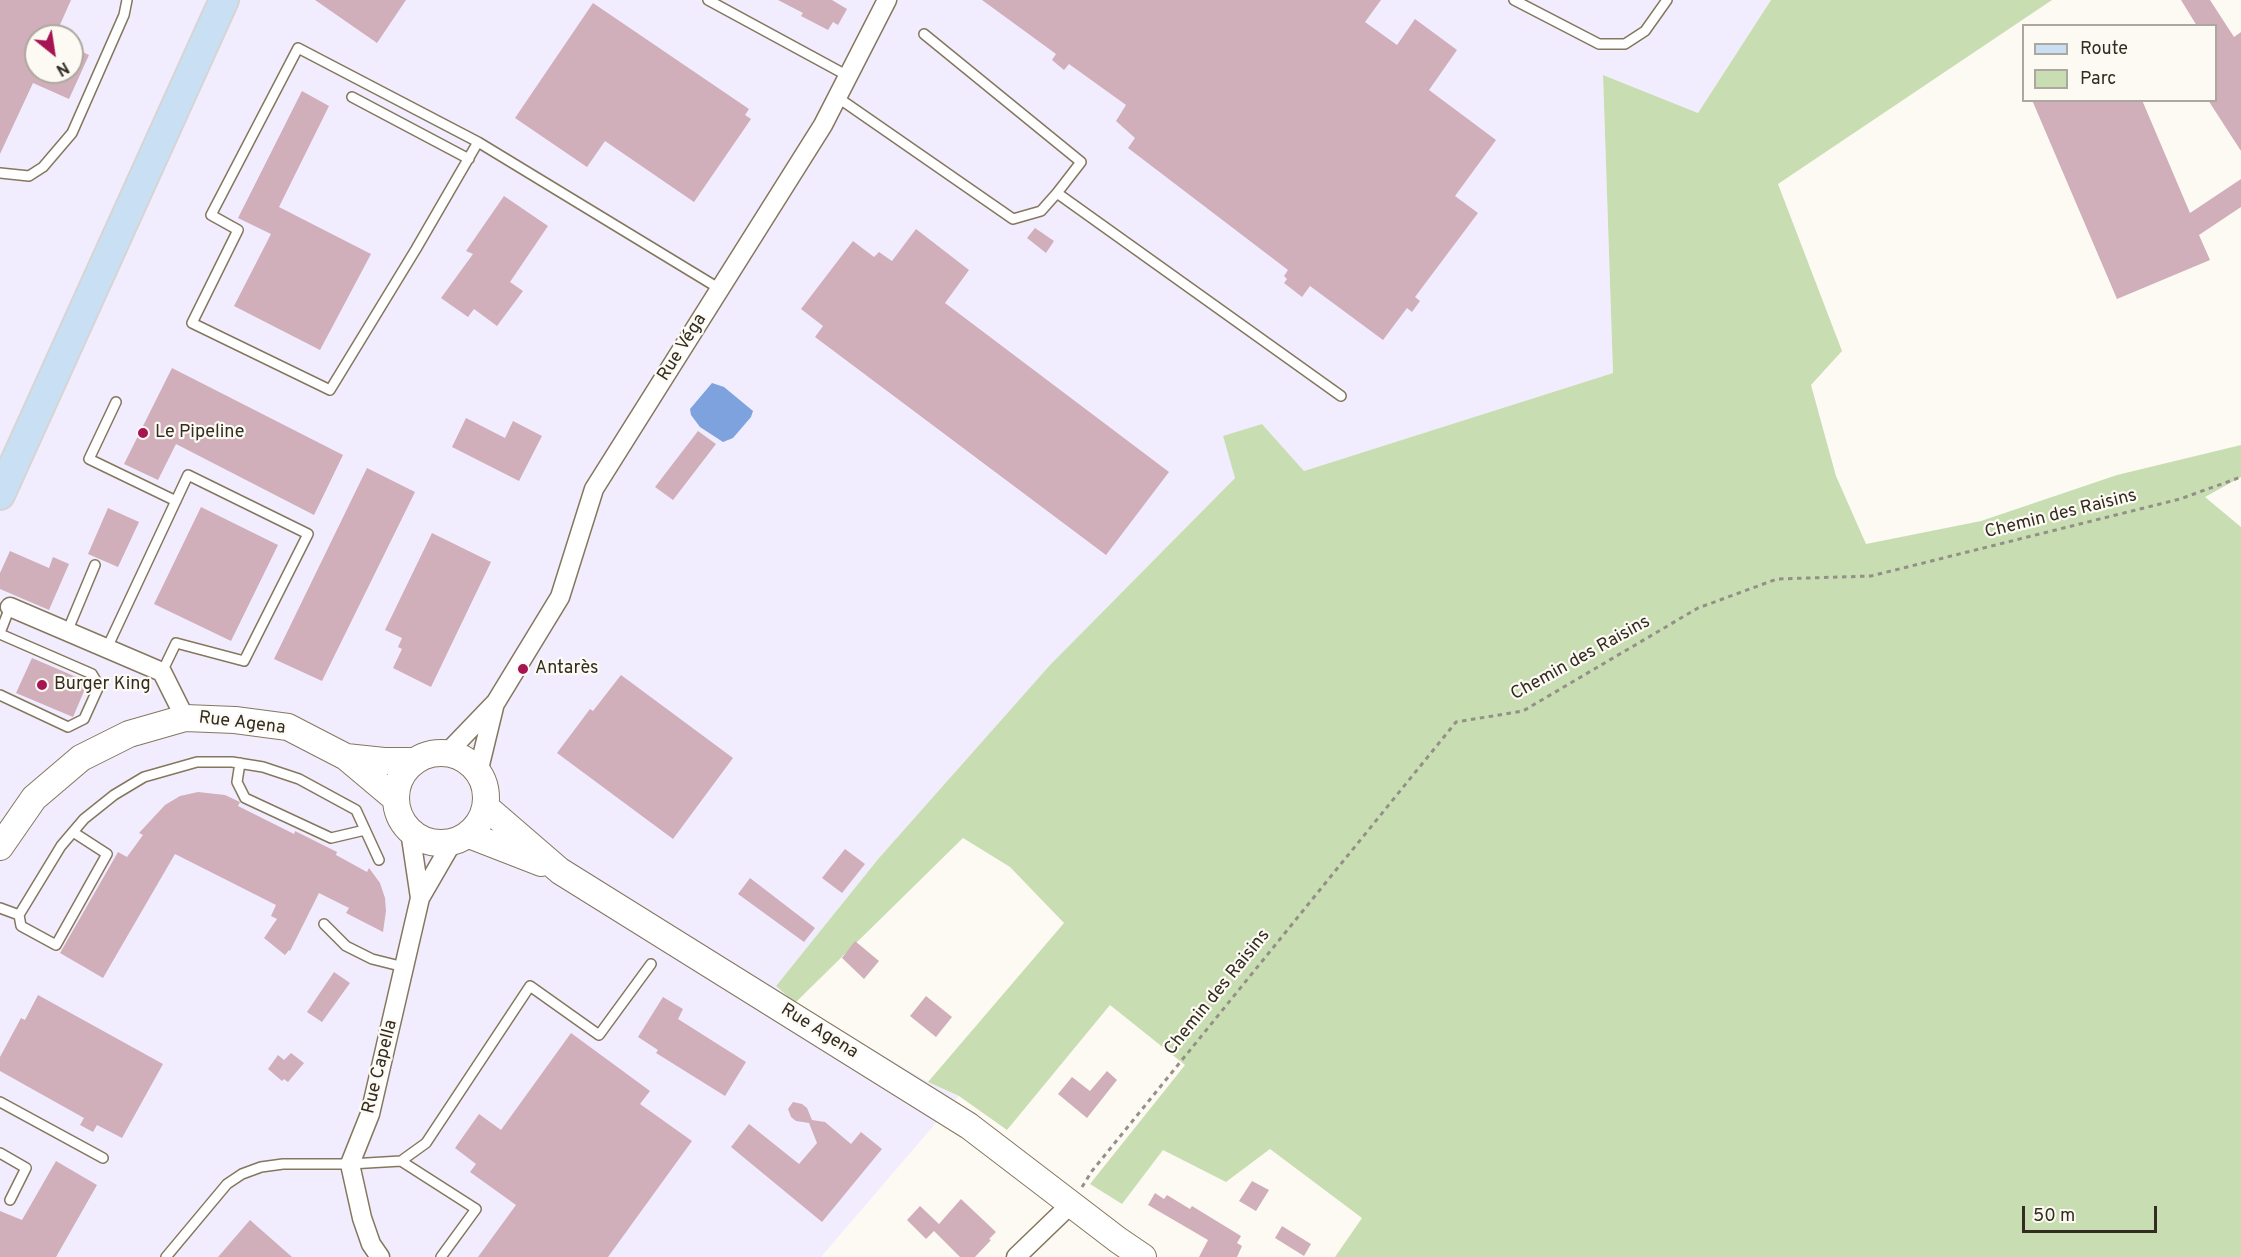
<!DOCTYPE html>
<html>
<head>
<meta charset="utf-8">
<style>
  body { margin:0 }
  #map { position:relative; width:2241px; height:1257px; overflow:hidden; background:#fdfaf4; font-family:Overpass,sans-serif }
  canvas { display:block }
  .legend { position:absolute; left:2022px; top:24px; width:195px; height:78px; box-sizing:border-box; background:#fdfaf4; border:2px solid #aca8a0; margin:0; padding:8px 10px; list-style:none; font-size:18px; color:#322c21 }
  .legend li { display:flex; align-items:center; gap:12px; height:30px }
  .legend b { width:30px; border:2px solid #aca8a0 }
  .north { position:absolute; left:24px; top:24px; width:60px; height:60px; box-sizing:border-box; background:#fdfaf4; border:2px solid #aca8a0; border-radius:50%; rotate:150deg; font-size:16px; font-weight:700; line-height:24px; text-align:center; color:#322c21 }
  .north::after { content:''; display:block; margin:auto; width:21px; height:27px; background:#a61452; clip-path:polygon(50% 0,100% 100%,50% 72%,0 100%) }
  .scale { position:absolute; left:2022px; top:1206px; width:135px; height:27px; box-sizing:border-box; border:3px solid #322c21; border-top:0; padding-left:8px; font-size:18px; line-height:21px; white-space:nowrap; color:#322c21; -webkit-text-stroke:4px #fdfaf4; paint-order:stroke }
</style>
</head>
<body>
<div id="map">
<canvas width="2241" height="1257"></canvas>
<ul class="legend">
<li><b style="height:8px;background:#c9e0f4"></b>Route</li>
<li><b style="height:16px;background:#c8deb2"></b>Parc</li>
</ul>
<div class="north">N</div>
<div class="scale">50 m</div>
</div>
<script>
const ctx = document.querySelector('canvas').getContext('2d');
ctx.lineJoin = 'round';
function fillPath(path, color) {
  ctx.fillStyle = color;
  ctx.fill(path, 'evenodd');
}
function shape(rows) {
  const path = new Path2D();
  for (const r of rows) {
    if (r.length === 3) {
      path.moveTo(r[0] + r[2], r[1]);
      path.arc(r[0], r[1], r[2], 0, 2 * Math.PI);
      continue;
    }
    path.moveTo(r[0], r[1]);
    for (let i = 2; i < r.length; i += 2) path.lineTo(r[i], r[i + 1]);
  }
  return path;
}
function trace(path, color, width, dash) {
  ctx.strokeStyle = color;
  ctx.lineWidth = width;
  ctx.lineCap = dash ? 'butt' : 'round';
  ctx.setLineDash(dash || []);
  ctx.stroke(path);
}
function label(font, color, halo, rows, align = 'center') {
  ctx.font = font + ' Overpass,sans-serif';
  ctx.lineWidth = 4.5;
  ctx.setLineDash([]);
  ctx.textBaseline = 'middle';
  ctx.strokeStyle = halo;
  ctx.fillStyle = color;
  for (const [text, x, y, turn = 0] of rows) {
    ctx.save();
    ctx.translate(x, y);
    ctx.rotate((+turn || 0) * Math.PI / 180);
    ctx.textAlign = isNaN(turn) ? turn : align;
    if (halo) ctx.strokeText(text, 0, 0);
    ctx.fillText(text, 0, 0);
    ctx.restore();
  }
}
fillPath(shape([
  [0,0,1771,0,1698,113,1603,75,1613,373,1304,471,1262,424,1223,437,1236,477,1050,665,879,858,776,986,795,1003,928,1082,959,1096,821,1257,0,1257],
  [36,36,72,36,72,72,36,72]
]), '#f2edfe');
fillPath(shape([
  [1771,0,2052,0,1778,184,1842,351,1811,385,1836,476,1866,544,1981,521,2117,475,2241,445,2241,477,2205,497,2241,527,2241,1257,1335,1257,1362,1218,1270,1149,1226,1182,1163,1150,1122,1204,1090,1184,1185,1065,1110,1005,1007,1130,959,1096,928,1082,1064,923,1010,867,963,838,795,1003,776,986,879,858,1050,665,1235,478,1223,436,1262,424,1304,471,1613,373,1603,75,1698,113]
]), '#c8deb2');
fillPath(shape([
  [712,383,724,387,753,411,751,417,733,438,723,442,700,427,691,415,690,409]
]), '#7da2dd');
fillPath(shape([
  [0,0,71,0,55,36,36,36,36,72,72,72,72,47,89,55,69,99,33,83,0,154],
  [315,0,406,0,377,43],
  [778,0,832,0,847,9,838,25,833,22,828,30,801,16,803,13],
  [982,0,1381,0,1365,22,1397,45,1415,19,1457,50,1429,90,1496,140,1455,196,1478,213,1415,297,1420,301,1412,312,1407,308,1383,340,1310,286,1302,297,1284,283,1287,279,1284,276,1288,270,1128,148,1135,138,1116,121,1126,105,1069,64,1064,70,1052,60,1056,54],
  [2181,0,2210,0,2234,37,2241,32,2241,151,2208,100,2216,100,2216,26,2197,26],
  [593,3,749,109,745,115,751,119,694,202,605,141,587,167,515,118],
  [302,91,329,106,279,207,371,254,320,350,234,306,271,234,238,218],
  [2032,100,2142,100,2190,213,2241,179,2241,207,2199,235,2210,260,2117,299],
  [504,196,548,226,510,282,523,291,497,326,474,309,468,317,441,298,473,254,466,251],
  [1035,228,1054,241,1046,253,1027,238],
  [916,229,969,270,945,303,1169,472,1106,555,815,337,823,326,801,309,853,241,874,257,879,252,892,261],
  [172,368,343,455,314,515,176,444,158,480,124,464],
  [466,418,505,438,513,421,542,436,519,481,452,447],
  [698,431,716,444,673,500,655,487],
  [367,468,415,492,322,681,274,659],
  [201,507,278,545,231,641,154,604],
  [108,508,139,522,118,567,88,554],
  [432,533,491,562,431,687,393,668,402,649,398,647,402,638,385,630],
  [10,551,49,568,53,557,69,564,49,610,0,589,0,573],
  [32,658,88,682,73,717,16,693],
  [621,675,733,758,673,839,557,753,590,709,593,711],
  [198,792,225,795,240,802,238,806,294,834,295,831,337,852,336,855,367,872,369,868,380,883,385,898,386,911,383,932,346,913,349,908,319,893,290,951,289,950,285,955,264,938,277,919,271,916,276,905,175,854,103,978,60,953,118,852,127,857,143,835,139,833,165,805,180,796],
  [845,849,865,864,842,893,822,878],
  [750,878,815,928,804,942,738,894],
  [855,941,879,961,864,979,842,958],
  [334,972,350,983,322,1022,307,1012],
  [38,995,163,1064,122,1138,97,1125,93,1132,80,1125,84,1118,0,1071,0,1057,21,1018,25,1020],
  [926,996,952,1017,936,1037,910,1016],
  [663,997,683,1009,678,1019,746,1062,725,1096,656,1053,658,1050,638,1037],
  [571,1033,650,1091,640,1104,692,1141,608,1257,478,1257,516,1205,470,1172,476,1164,455,1148,479,1114,501,1130],
  [291,1053,304,1063,288,1082,284,1079,282,1081,268,1069,278,1055,284,1060],
  [1107,1071,1117,1080,1087,1118,1058,1094,1072,1077,1090,1091],
  [793,1102,802,1104,807,1108,812,1120,825,1122,851,1144,861,1132,882,1149,822,1222,731,1147,749,1124,799,1164,817,1143,809,1123,796,1121,791,1117,788,1109],
  [56,1161,97,1185,56,1257,0,1257,0,1211,22,1220],
  [1252,1181,1269,1190,1256,1211,1239,1201],
  [1155,1193,1164,1199,1167,1195,1190,1209,1192,1206,1241,1236,1237,1243,1242,1246,1237,1257,1199,1257,1208,1240,1148,1205],
  [961,1199,996,1232,989,1239,991,1240,975,1257,960,1257,934,1231,926,1239,907,1220,920,1206,939,1224],
  [250,1220,292,1257,218,1257],
  [1282,1226,1311,1244,1304,1256,1275,1238]
]), '#d0afba');
const service = shape([
  [708,0,848,76],
  [1514,0,1599,44,1625,44,1645,31,1667,0],
  [924,34,1081,162,1057,193],
  [352,97,469,159],
  [837,97,1013,219,1041,211,1057,193,1341,396],
  [478,142,298,48,211,215,238,230,192,323,330,390,416,249,478,142,720,289],
  [0,173,29,176,43,167,72,133,124,15,127,0],
  [116,402,89,459,176,501],
  [67,632,95,565],
  [0,633,10,607],
  [0,634,92,674,99,686,84,719,68,727,0,695],
  [107,648,188,475,308,534,244,661,176,643,162,672],
  [240,763,237,782,245,798,331,838,365,830],
  [0,908,19,915,61,846,84,819,114,795,144,777,197,762,232,762,263,767,299,779,356,810,379,860],
  [19,915,21,926,56,945,107,854,73,832],
  [324,924,346,946,372,959,404,967],
  [0,1102,103,1158],
  [0,1153,26,1168,10,1200],
  [401,1161,426,1143,530,986,599,1035,651,964],
  [166,1257,227,1184,242,1174,261,1167,283,1164,350,1164,401,1161,476,1209,441,1257]
]);
const minor = shape([
  [10,607,162,672,185,718],
  [447,753,496,702,560,597,594,489,823,125,887,0],
  [478,773,495,703],
  [410,831,420,898],
  [380,1257,371,1244,362,1218,350,1164,370,1114,420,898,453,841],
  [1016,1257,1071,1204]
]);
const secondary = shape([
  [441,798,45],
  [346,757,384,761,413,761],
  [487,808,560,871,969,1126,1118,1240,1143,1257],
  [469,835,541,863],
  [0,847,34,798,81,758,129,734,185,718,235,720,288,727,346,757,396,799]
]);
const primary = shape([
  [0,495,224,0]
]);
trace(service, '#85775d', 12);
trace(minor, '#85775d', 21);
trace(secondary, '#85775d', 28);
trace(primary, '#d6d5d3', 32);
trace(shape([
  [1082,1187,1092,1171,1456,722,1523,711,1698,608,1777,579,1871,576,2180,499,2241,477]
]), '#949087', 3, [4.5, 4.5]);
trace(service, '#fff', 9);
trace(minor, '#fff', 18);
trace(secondary, '#fff', 26);
trace(primary, '#c9e0f4', 28);
for (const [x, y, r, color] of [
  [143,433,6,"#a61452"],
  [523,669,6,"#a61452"],
  [42,685,6,"#a61452"]
]) {
  const dot = new Path2D();
  dot.arc(x, y, r, 0, 2 * Math.PI);
  ctx.fillStyle = color;
  ctx.fill(dot);
  trace(dot, '#fdfaf4', 2);
}
label('18px', '#322c21', '#fdfaf4', [
  ["Rue Véga",683,348,-58],
  ["Chemin des Raisins",2061,515,-14],
  ["Chemin des Raisins",1581,659,-29],
  ["Rue Agena",242,724,7],
  ["Chemin des Raisins",1218,993,-51],
  ["Rue Agena",819,1032,32],
  ["Rue Capella",381,1067,-76]
]);
label('18px', '#322c21', '#fdfaf4', [
  ["Le Pipeline",155,433],
  ["Antarès",535,669],
  ["Burger King",54,685]
], 'left');
</script>
</body>
</html>
